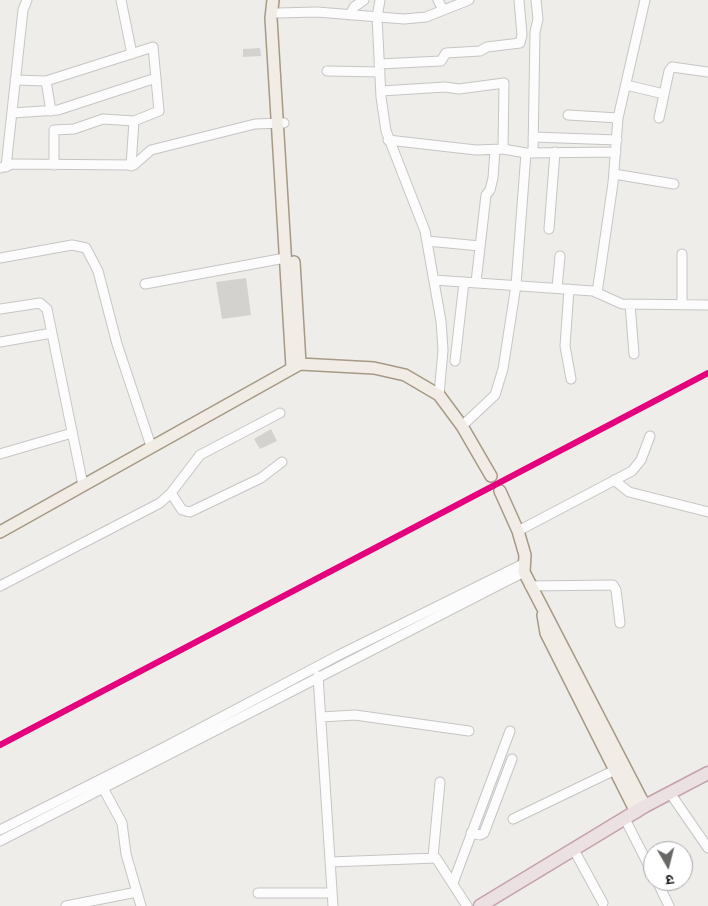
<!DOCTYPE html>
<html>
<head>
<meta charset="utf-8">
<style>
  body { margin:0 }
  #map { position:relative; width:708px; height:906px; overflow:hidden; background:#efedea; font-family:"Asap Condensed","Noto Sans Devanagari",sans-serif }
  canvas { display:block }
  .north { position:absolute; left:643px; top:841px; width:50px; height:50px; box-sizing:border-box; background:#fff; border:1px solid #a6a6a6; border-radius:50%; rotate:172deg; font-size:14px; font-weight:700; line-height:20px; text-align:center; color:#212121 }
  .north::after { content:''; display:block; margin:auto; width:18px; height:22px; background:#696867; clip-path:polygon(50% 0,100% 100%,50% 72%,0 100%) }
</style>
</head>
<body>
<div id="map">
<canvas width="708" height="906"></canvas>
<div class="north">उ</div>
</div>
<script>
const ctx = document.querySelector('canvas').getContext('2d');
ctx.lineJoin = 'round';
function fillPath(path, color) {
  ctx.fillStyle = color;
  ctx.fill(path, 'evenodd');
}
function shape(rows) {
  const path = new Path2D();
  for (const r of rows) {
    path.moveTo(r[0], r[1]);
    for (let i = 2; i < r.length; i += 2) path.lineTo(r[i], r[i + 1]);
  }
  return path;
}
function trace(path, color, width, dash) {
  ctx.strokeStyle = color;
  ctx.lineWidth = width;
  ctx.lineCap = dash ? 'butt' : 'round';
  ctx.setLineDash(dash || []);
  ctx.stroke(path);
}
fillPath(shape([
  [260,48,261,56,243,57,243,49],
  [246,278,251,315,222,319,216,282],
  [271,429,277,441,260,449,254,439]
]), '#d4d2cf');
const minor = shape([
  [121,0,132,54],
  [380,0,377,17,381,97,386,131,425,231,441,321,443,350,439,395],
  [438,0,443,10],
  [278,13,317,12,404,19,426,17,469,0],
  [350,15,354,7,364,0],
  [379,64,441,61,446,53,480,51,487,47,520,43,522,35,519,0],
  [327,71,380,72],
  [15,80,46,81,153,47,159,111,134,121,131,166],
  [46,81,51,111],
  [626,85,664,94],
  [381,91,445,87,459,89,504,83,503,149],
  [12,113,58,110,156,78],
  [568,115,618,118],
  [659,118,669,71,672,67,708,72],
  [533,137,617,140],
  [388,140,476,150,503,149,526,153,616,152],
  [533,152,535,32,538,19,536,0],
  [54,165,54,130,74,129,103,119,134,121],
  [6,167,23,10,27,0],
  [0,168,13,164,134,165,151,150,255,124,284,123],
  [614,174,674,184],
  [549,229,555,152],
  [427,241,480,246],
  [682,254,682,305],
  [0,258,72,245,86,248,98,271,117,344,151,446],
  [434,280,593,291,622,304,708,305],
  [476,282,486,195,490,190,493,178,495,150],
  [145,284,285,258],
  [557,288,560,256],
  [569,289,565,346,571,379],
  [597,293,613,183,618,118,645,0],
  [630,304,634,354],
  [0,309,40,303,47,309,83,485],
  [0,342,52,333],
  [455,361,464,282],
  [462,426,495,395,503,369,516,285,526,153],
  [0,454,72,433],
  [614,480,629,492,708,512],
  [171,493,182,510,190,512,261,478,282,462],
  [518,531,632,471,641,460,650,436],
  [0,586,160,503,171,493,200,455,280,413],
  [530,586,613,585,616,590,620,623],
  [318,676,333,906],
  [321,717,355,715,469,731],
  [103,788,122,823,126,854,141,906],
  [670,793,708,848],
  [513,819,615,770],
  [625,819,653,874],
  [0,830,163,748,339,655,525,563],
  [471,833,480,835,484,833,512,759],
  [0,841,524,572],
  [574,850,603,903],
  [433,857,440,782],
  [330,862,436,858,467,906],
  [657,881,669,906],
  [453,883,510,731],
  [258,893,332,893],
  [66,906,137,892]
]);
const major = shape([
  [273,0,271,18,292,367],
  [294,262,300,364],
  [500,491,518,531,525,555,524,572,645,806],
  [0,532,300,364,374,368,405,375,439,395,462,426,491,476],
  [543,615,546,633,636,812]
]);
const highway = shape([
  [480,906,645,806,708,773]
]);
trace(minor, '#c6c5c4', 11);
trace(major, '#a69a86', 14);
trace(highway, '#c4a2ad', 15);
trace(minor, '#fdfcfc', 9);
trace(major, '#f2ece7', 11);
trace(highway, '#ebe0e2', 12);
trace(shape([
  [0,745,708,373]
]), '#e5007d', 6);
</script>
</body>
</html>
